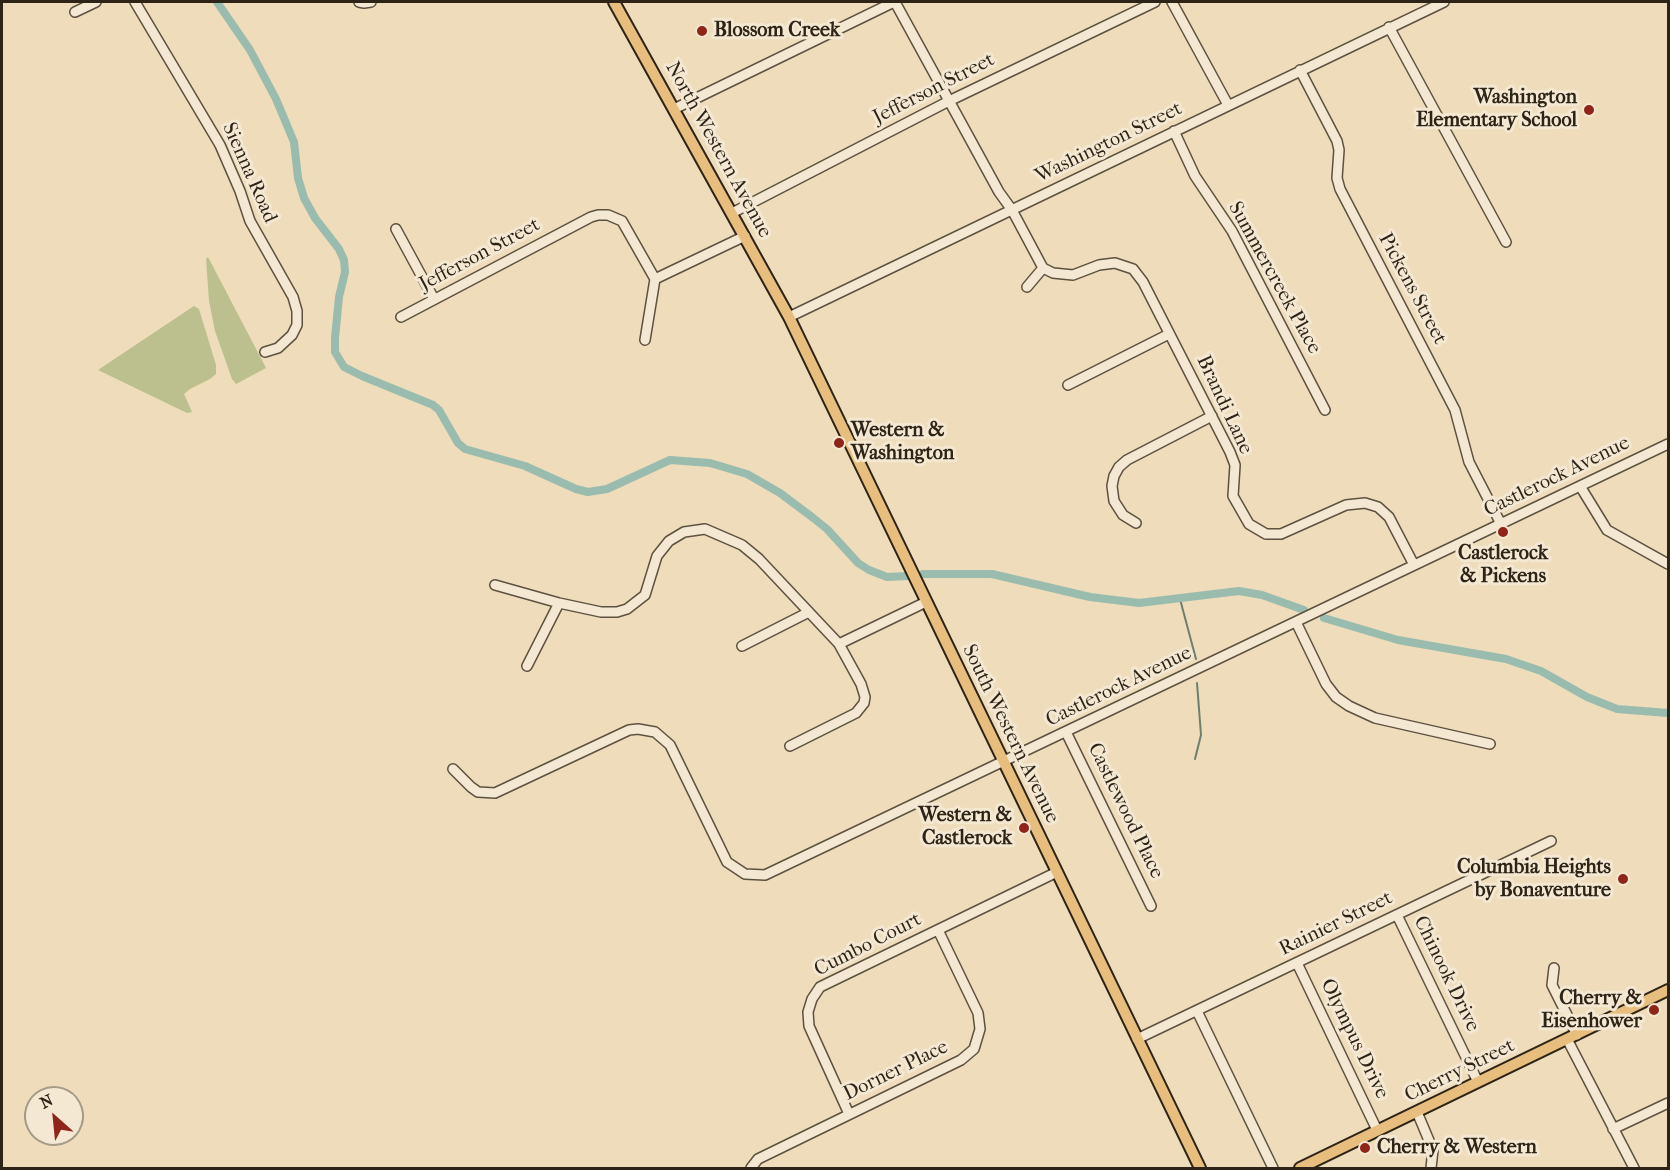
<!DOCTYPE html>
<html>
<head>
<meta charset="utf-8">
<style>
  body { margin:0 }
  #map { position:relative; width:1670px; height:1170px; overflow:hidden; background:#eedcba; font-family:"IM FELL French Canon",serif }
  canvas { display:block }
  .frame { position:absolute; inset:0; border:3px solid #2d2417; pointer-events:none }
  .north { position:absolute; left:24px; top:1086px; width:60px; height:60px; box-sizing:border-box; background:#f4e8d2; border:2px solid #a49a87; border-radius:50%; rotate:333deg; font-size:16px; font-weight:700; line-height:24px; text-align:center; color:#2d2417 }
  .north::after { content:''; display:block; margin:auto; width:21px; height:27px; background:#8f2418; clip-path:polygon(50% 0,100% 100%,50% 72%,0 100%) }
</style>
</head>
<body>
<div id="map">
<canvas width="1670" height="1170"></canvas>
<div class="frame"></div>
<div class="north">N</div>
</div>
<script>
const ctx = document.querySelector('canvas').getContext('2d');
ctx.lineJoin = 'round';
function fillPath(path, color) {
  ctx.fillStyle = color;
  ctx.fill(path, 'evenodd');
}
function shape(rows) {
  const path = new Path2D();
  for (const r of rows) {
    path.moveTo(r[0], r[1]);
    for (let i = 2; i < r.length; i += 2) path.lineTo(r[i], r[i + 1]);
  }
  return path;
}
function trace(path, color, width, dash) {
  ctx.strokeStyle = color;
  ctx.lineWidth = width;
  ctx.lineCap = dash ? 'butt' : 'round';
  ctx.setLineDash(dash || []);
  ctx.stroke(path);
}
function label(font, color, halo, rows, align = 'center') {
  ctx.font = font + ' "IM FELL French Canon",serif';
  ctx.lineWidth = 6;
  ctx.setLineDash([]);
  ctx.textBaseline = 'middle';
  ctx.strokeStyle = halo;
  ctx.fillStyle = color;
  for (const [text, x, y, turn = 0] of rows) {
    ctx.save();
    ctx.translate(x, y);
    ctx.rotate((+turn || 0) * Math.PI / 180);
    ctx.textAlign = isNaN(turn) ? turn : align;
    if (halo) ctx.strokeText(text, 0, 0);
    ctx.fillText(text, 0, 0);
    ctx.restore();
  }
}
fillPath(shape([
  [208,257,266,368,236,384,232,379,215,331,209,301,206,259],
  [194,306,199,309,216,365,216,374,210,379,190,389,184,394,192,412,187,413,98,370]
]), '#bbc08e');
trace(shape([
  [1180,599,1196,659],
  [1195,759,1201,735,1197,683]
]), '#6e7f72', 2);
trace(shape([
  [217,2,250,50,276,99,294,142,298,178,304,198,315,218,339,249,344,260,345,272,339,297,335,338,335,352,344,367,362,376,433,405,439,410,458,443,465,449,525,466,576,489,588,492,607,489,670,460,710,463,747,474,780,493,812,517,827,529,858,563,869,570,887,577,908,576],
  [923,574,992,574,1090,597,1139,603,1239,591,1262,595,1304,610],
  [1324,618,1398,640,1506,659,1541,671,1587,697,1617,709,1668,713]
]), '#99bcae', 8);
const minor = shape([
  [135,2,220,145,240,191,250,221,293,297,297,311,297,325,292,335,278,348,265,352],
  [359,2,364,3,371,2],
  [895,2,999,192,1012,210,1043,268,1053,273,1073,275,1099,265,1115,263,1133,269,1143,282,1230,452,1235,465,1233,496,1249,524,1266,534,1281,534,1346,505,1365,503,1378,507,1389,517,1414,565],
  [1172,2,1228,105],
  [75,12,96,2],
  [1389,27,1506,242],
  [1300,70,1337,141,1339,150,1337,178,1340,189,1455,410,1469,462,1501,524],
  [674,109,894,2],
  [1174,131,1195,176,1232,231,1325,410],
  [732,213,949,101,1155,2],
  [396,229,434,299],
  [655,279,745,236],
  [1027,287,1043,268],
  [401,317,591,217,598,215,608,215,622,221,655,279],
  [789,317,1444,2],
  [645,340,655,279],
  [1068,385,1169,334],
  [1580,486,1607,530,1668,564],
  [1136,523,1123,515,1114,501,1112,486,1114,476,1119,467,1127,460,1212,416],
  [495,585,559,603,601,612,617,612,627,609,645,595,657,556,669,541,684,532,705,529,742,545,759,559,839,644,926,602],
  [1296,622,1326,684,1336,697,1349,706,1375,718,1490,744],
  [742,646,809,612],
  [527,666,559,603],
  [1066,732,1151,906],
  [790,746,856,713,864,703,865,697,861,684,839,644],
  [453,769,471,787,478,792,495,793,629,730,638,729,655,732,670,745,727,862,745,874,765,875,1668,444],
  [1397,915,1478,1082],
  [1297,963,1377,1130],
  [1554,968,1552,985,1577,1035],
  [1197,1011,1273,1168],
  [1137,1039,1551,841],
  [1567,1039,1634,1168],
  [1417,1112,1433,1150,1431,1168],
  [849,1114,809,1026,808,1012,812,999,820,987,1057,872],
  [1613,1129,1668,1103],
  [751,1168,758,1159,961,1060,974,1049,980,1029,978,1013,938,930]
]);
const major = shape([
  [614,2,789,317,1200,1168],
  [1300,1168,1668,990]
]);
trace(minor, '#5d5240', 12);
trace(major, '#2d2417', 14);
trace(minor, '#f4e8d2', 9);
trace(major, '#e7be7d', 10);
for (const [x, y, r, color] of [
  [702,31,6,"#8f2418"],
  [1589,110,6,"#8f2418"],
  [839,443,6,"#8f2418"],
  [1503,532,6,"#8f2418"],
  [1024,828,6,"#8f2418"],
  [1623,879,6,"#8f2418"],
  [1654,1010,6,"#8f2418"],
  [1365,1148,6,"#8f2418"]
]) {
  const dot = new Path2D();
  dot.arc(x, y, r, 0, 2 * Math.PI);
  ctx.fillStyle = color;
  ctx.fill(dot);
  trace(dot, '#f4e8d2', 2);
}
label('bold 20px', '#2d2417', '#f4e8d2', [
  ["Blossom Creek",714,31,"left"],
  ["Washington",1577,98],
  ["Elementary School",1577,121],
  ["Western &",851,431,"left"],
  ["Washington",851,454,"left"],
  ["Castlerock",1503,554,"center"],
  ["& Pickens",1503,577,"center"],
  ["Western &",1012,816],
  ["Castlerock",1012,839],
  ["Columbia Heights",1611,868],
  ["by Bonaventure",1611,891],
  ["Cherry &",1642,999],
  ["Eisenhower",1642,1022],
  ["Cherry & Western",1377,1148,"left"]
], 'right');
label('20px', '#2d2417', '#f4e8d2', [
  ["Jefferson Street",934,89,-27],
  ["Washington Street",1109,143,-26],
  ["North Western Avenue",718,150,61],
  ["Sienna Road",249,173,66],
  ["Jefferson Street",480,255,-28],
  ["Summercreek Place",1274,278,61],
  ["Pickens Street",1412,289,62],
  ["Brandi Lane",1224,405,65],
  ["Castlerock Avenue",1557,477,-26],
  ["Castlerock Avenue",1119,687,-26],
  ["South Western Avenue",1010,734,64],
  ["Castlewood Place",1125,811,64],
  ["Rainier Street",1336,924,-26],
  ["Cumbo Court",868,945,-27],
  ["Chinook Drive",1446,974,64],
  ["Olympus Drive",1354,1039,64],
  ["Dorner Place",896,1071,-26],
  ["Cherry Street",1460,1071,-26]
]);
</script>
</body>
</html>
